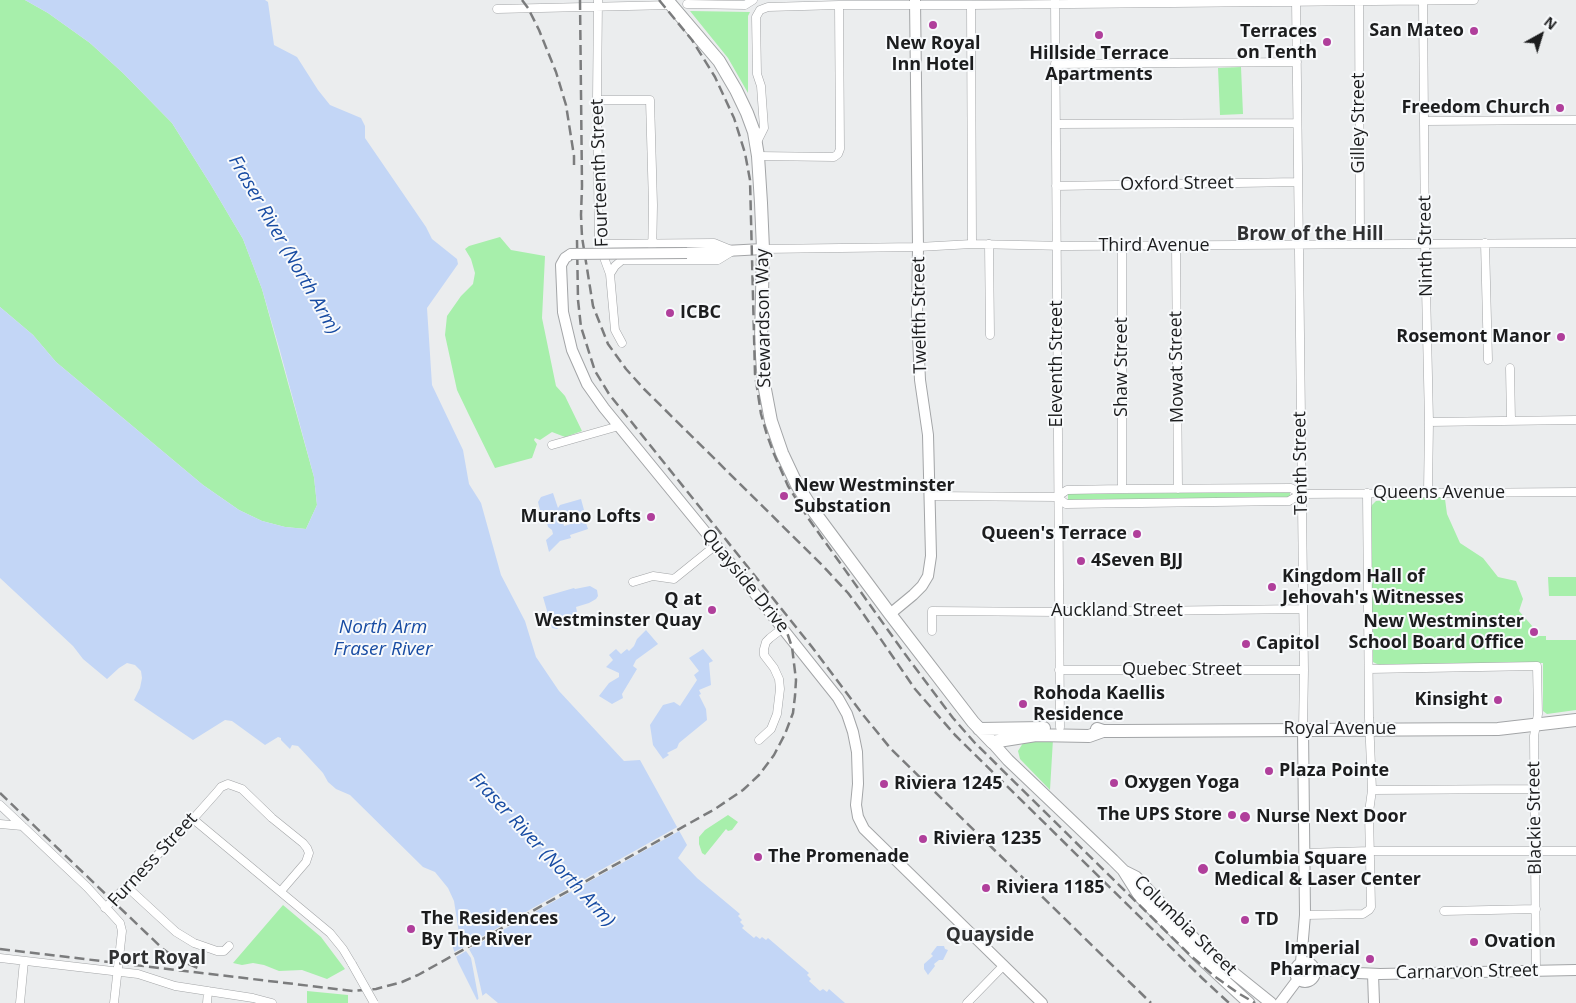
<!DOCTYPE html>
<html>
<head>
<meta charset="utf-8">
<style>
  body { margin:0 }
  #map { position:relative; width:1576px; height:1003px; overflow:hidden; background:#ebedee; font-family:"Open Sans",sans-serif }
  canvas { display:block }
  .north { position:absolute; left:1516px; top:10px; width:50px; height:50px; -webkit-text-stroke:4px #f8fafc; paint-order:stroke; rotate:39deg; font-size:14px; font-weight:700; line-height:20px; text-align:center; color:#1c1d1e }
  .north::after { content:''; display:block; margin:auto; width:18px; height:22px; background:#1c1d1e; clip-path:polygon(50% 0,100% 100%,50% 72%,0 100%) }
</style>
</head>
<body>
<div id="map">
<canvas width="1576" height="1003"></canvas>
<div class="north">N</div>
</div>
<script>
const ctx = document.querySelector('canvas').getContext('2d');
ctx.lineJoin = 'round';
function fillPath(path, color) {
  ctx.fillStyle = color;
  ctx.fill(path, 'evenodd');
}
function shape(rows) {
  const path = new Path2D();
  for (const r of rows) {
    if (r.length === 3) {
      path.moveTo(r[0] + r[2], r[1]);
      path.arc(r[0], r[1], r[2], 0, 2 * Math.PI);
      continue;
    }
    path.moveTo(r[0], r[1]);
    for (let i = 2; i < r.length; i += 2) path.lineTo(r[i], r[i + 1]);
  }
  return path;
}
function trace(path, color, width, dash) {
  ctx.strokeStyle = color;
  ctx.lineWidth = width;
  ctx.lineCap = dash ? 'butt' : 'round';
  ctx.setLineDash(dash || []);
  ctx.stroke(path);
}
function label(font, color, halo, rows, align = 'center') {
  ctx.font = font + ' "Open Sans",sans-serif';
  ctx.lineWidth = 4;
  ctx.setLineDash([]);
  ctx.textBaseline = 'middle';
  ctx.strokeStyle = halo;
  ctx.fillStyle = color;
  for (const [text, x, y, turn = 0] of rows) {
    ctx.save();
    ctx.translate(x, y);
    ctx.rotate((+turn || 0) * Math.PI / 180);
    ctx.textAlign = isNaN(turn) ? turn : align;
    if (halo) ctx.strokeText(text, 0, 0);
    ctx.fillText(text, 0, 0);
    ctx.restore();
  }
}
fillPath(shape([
  [0,0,25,0,48,13,90,43,123,73,172,123,211,185,243,239,262,289,314,477,317,505,306,529,285,527,262,521,239,510,203,485,56,362,33,335,0,307],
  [690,11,750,12,748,16,748,93,728,58],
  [1241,67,1243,114,1220,115,1218,68],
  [500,237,511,250,545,256,542,318,556,386,565,396,582,431,565,437,552,432,540,440,535,438,534,440,537,444,532,458,495,468,468,413,457,390,445,335,447,316,461,296,473,284,475,273,471,259,465,249,469,246],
  [1290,492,1290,498,1068,500,1068,494],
  [1439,495,1445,499,1447,514,1460,543,1483,558,1498,577,1516,581,1523,599,1519,611,1533,627,1533,636,1546,636,1546,640,1576,640,1576,710,1547,714,1543,711,1543,663,1379,665,1373,662,1370,510,1372,505,1376,501,1413,498,1415,496],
  [1548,577,1576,577,1576,596,1549,596],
  [1053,739,1050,790,1020,759,1018,751,1023,743],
  [728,815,738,822,732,830,728,831,726,829,705,855,702,853,699,844,699,837,705,830],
  [283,905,321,937,345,969,327,979,302,970,279,971,264,965,253,963,242,965,233,963],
  [307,991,348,995,348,1003,307,1003]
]), '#a7efab');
fillPath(shape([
  [25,0,265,0,268,2,274,45,297,57,318,90,330,105,361,118,365,126,365,138,426,227,432,239,457,259,458,264,427,308,432,385,463,450,469,484,481,503,501,575,525,621,536,657,559,691,624,761,640,760,687,845,678,858,697,878,740,914,738,916,742,920,740,922,744,926,742,928,754,938,756,936,760,939,762,937,766,940,768,938,809,973,807,975,811,979,809,981,820,991,823,989,827,992,829,989,845,1003,498,1003,486,993,477,1000,458,962,453,948,453,943,459,933,454,901,448,888,435,872,423,867,350,795,336,789,328,782,323,773,298,746,292,745,290,749,281,740,281,738,278,737,265,745,232,721,225,720,193,740,134,700,140,688,142,678,141,671,135,665,127,663,119,668,107,679,83,659,73,646,0,578,0,307,33,335,56,362,203,485,239,510,262,521,285,527,306,529,317,505,314,477,280,351,262,289,243,239,211,185,172,123,123,73,90,43,48,13],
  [553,493,558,508,560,505,581,499,584,510,581,511,581,513,576,515,575,511,561,515,564,526,578,522,578,518,581,517,582,520,585,520,588,529,570,535,571,538,560,541,549,552,546,540,553,534,552,530,548,527,546,518,542,519,538,502,541,497],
  [590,586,597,590,598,596,596,599,589,603,576,607,577,612,557,629,552,628,543,597,574,588,575,589],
  [646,630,658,644,636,660,633,666,637,669,622,694,623,698,612,704,599,696,609,683,619,677,619,673,606,667,613,660,609,655,616,649,621,654,627,649,629,651,634,646,637,639],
  [703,649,713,661,709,663,711,685,699,690,701,694,699,695,706,709,707,720,679,743,677,748,667,753,669,755,663,759,653,745,650,725,663,705,674,702,680,706,697,680,694,675,699,671,689,658],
  [937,946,944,946,945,949,948,950,943,960,939,960,934,964,935,966,928,975,924,969,924,964,933,956,931,954]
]), '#c3d6f6');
fillPath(shape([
  [679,826,681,830,469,949,474,958,483,998,479,1001,471,958,466,951,454,958,452,953,464,947,456,933,456,929,467,945]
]), '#ebedee');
const minor = shape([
  [598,0,597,100,599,244,610,274,615,330,622,343],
  [1055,0,1060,727],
  [1296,0,1304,670,1303,729],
  [1423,0,1425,243,1429,422,1428,492],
  [1359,1,1360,244],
  [687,4,745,5,753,0],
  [971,5,972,244],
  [497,9,672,5],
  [1055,64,1297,62],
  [597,100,650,100,653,205,652,260],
  [1424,121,1576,120],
  [1056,124,1297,123],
  [757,142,764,128,761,86,757,74,756,17,760,10,768,7,839,5,971,5,1474,0],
  [758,156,834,157,838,154,840,149,839,5],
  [1056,186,1298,182],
  [1485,243,1488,360],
  [599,244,714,243,731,250],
  [989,244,990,335],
  [1176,245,1178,489],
  [1122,246,1122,489],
  [763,249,918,247,972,244,1067,246,1576,243],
  [610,274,615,266,622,260,718,260,731,252],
  [1510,368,1511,421],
  [1429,422,1576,420],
  [552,445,619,426],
  [930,496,1057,497,1067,490,1122,489,1291,488,1301,494,1576,492],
  [1057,497,1066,504,1289,501,1301,494],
  [633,582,653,576,674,579,716,545],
  [932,631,932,611,1059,612,1303,609],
  [1369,669,1537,666,1538,714,1534,736,1536,971],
  [1059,670,1304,670],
  [759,740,771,729,777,714,780,689,779,679,774,668,764,655,764,649,766,642,770,638,783,628],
  [1372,790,1534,789],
  [0,805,87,887,120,923,122,931,114,1003],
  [193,819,330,933,343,949,352,964],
  [0,824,22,826],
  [1304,853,1370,851,1576,851],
  [126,886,176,932,194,943,217,951,224,951,229,946],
  [105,908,193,819,217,792,221,787,228,784,242,789,272,818,303,843,307,848,309,853,306,862,281,891],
  [1444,911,1536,909],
  [1305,915,1363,914,1369,910,1371,907,1369,812,1372,790,1369,718,1367,493],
  [0,958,138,974,175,986,253,998,272,1003],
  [20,1003,24,961],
  [207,1003,208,991],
  [967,1003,1004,965]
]);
const tertiary = shape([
  [687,253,763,249],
  [571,254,565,258,561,265,563,312,572,350,587,384,604,408,716,545,838,698,847,714,853,732,857,752,858,784,856,805,858,817,864,829,1042,1003],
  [890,614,913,595,922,586,928,576,931,556,928,435,920,380,917,315,918,247,915,0],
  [1301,962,1305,915,1303,729],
  [1305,972,10],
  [1314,968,1325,971,1351,970,1358,973,1380,974,1576,970],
  [1373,974,1374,1003],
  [1280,1003,1298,979]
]);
const secondary = shape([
  [992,742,1008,760,1113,860,1123,870,1140,897,1200,958,1249,1003],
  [1124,871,1136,877,1205,950,1271,1003]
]);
const primary = shape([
  [667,0,719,61,736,90,747,113,754,132,758,156,761,203,763,249,761,341,764,384,771,421,782,453,797,485,815,513,890,614,973,722,992,742,1036,735,1089,736,1103,731],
  [979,729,1044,728],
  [1097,729,1103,731,1119,731,1498,729,1576,720]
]);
trace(minor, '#a3a5a7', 9);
trace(tertiary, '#a3a5a7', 12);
trace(secondary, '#a3a5a7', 13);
trace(primary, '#a3a5a7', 14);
trace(minor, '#fff', 8);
trace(tertiary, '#fff', 10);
trace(secondary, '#fff', 11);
trace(primary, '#fff', 12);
trace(shape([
  [522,0,528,8,539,30,556,72,566,105,574,156,574,168],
  [580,0,582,186,581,215,582,237,593,306,608,344,626,369,644,389,823,566,848,593,860,609,915,689,955,735,1202,978,1229,1003],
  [659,0,692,40,715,77,734,118,745,153,750,180,755,374,761,414,767,435,774,454,788,486,808,518,905,654,953,718,975,743,1191,956,1214,976,1238,993,1255,1003],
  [577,240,578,300,581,327,595,371,609,394,812,647,864,716,891,749,1151,1003],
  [0,793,163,949,177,959,198,968],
  [0,949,353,991,376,989,402,982,418,975,715,809,743,790,759,775,774,755,785,734,793,713,795,696,796,680,792,647,781,615]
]), '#7b7c7d', 2.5, [10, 5]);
const minorBridge = shape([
  [352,964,374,1003]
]);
const tertiaryBridge = shape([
  [571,254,687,253]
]);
trace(minorBridge, '#a3a5a7', 9, []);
trace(tertiaryBridge, '#a3a5a7', 12, []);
trace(minorBridge, '#fff', 8);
trace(tertiaryBridge, '#fff', 10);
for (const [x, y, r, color] of [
  [933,25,5,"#b03f9b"],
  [1474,31,5,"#b03f9b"],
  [1099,35,5,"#b03f9b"],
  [1327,42,5,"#b03f9b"],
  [1560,108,5,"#b03f9b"],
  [670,313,5,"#b03f9b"],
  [1561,337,5,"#b03f9b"],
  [784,496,5,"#b03f9b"],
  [651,517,5,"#b03f9b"],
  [1137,534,5,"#b03f9b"],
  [1081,561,5,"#b03f9b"],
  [1272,587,5,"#b03f9b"],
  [712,610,5,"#b03f9b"],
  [1534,632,5,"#b03f9b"],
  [1246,644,5,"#b03f9b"],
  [1498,700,5,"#b03f9b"],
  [1023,704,5,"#b03f9b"],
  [1269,771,5,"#b03f9b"],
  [1114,783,5,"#b03f9b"],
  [884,784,5,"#b03f9b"],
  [1232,815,5,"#b03f9b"],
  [1245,817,6,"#b03f9b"],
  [923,839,5,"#b03f9b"],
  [758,857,5,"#b03f9b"],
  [1203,869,6,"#b03f9b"],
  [986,888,5,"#b03f9b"],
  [1245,920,5,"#b03f9b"],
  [411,929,5,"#b03f9b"],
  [1474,942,5,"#b03f9b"],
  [1370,959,5,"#b03f9b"]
]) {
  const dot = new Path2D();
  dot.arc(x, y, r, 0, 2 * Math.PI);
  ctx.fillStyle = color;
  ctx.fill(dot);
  trace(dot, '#f8fafc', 2);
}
label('bold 18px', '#1c1d1e', '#f8fafc', [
  ["San Mateo",1464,31,"right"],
  ["Terraces",1317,32,"right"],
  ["on Tenth",1317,53,"right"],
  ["New Royal",933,44,"center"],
  ["Inn Hotel",933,65,"center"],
  ["Hillside Terrace",1099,54,"center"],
  ["Apartments",1099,75,"center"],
  ["Freedom Church",1550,108,"right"],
  ["ICBC",680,313],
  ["Rosemont Manor",1551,337,"right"],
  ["New Westminster",794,486],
  ["Substation",794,507],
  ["Murano Lofts",641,517,"right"],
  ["Queen's Terrace",1127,534,"right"],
  ["4Seven BJJ",1091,561],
  ["Kingdom Hall of",1282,577],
  ["Jehovah's Witnesses",1282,598],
  ["Q at",702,600,"right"],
  ["Westminster Quay",702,621,"right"],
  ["New Westminster",1524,622,"right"],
  ["School Board Office",1524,643,"right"],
  ["Capitol",1256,644],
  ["Rohoda Kaellis",1033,694],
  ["Residence",1033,715],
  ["Kinsight",1488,700,"right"],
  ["Plaza Pointe",1279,771],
  ["Oxygen Yoga",1124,783],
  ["Riviera 1245",894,784],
  ["The UPS Store",1222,815,"right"],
  ["Nurse Next Door",1256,817],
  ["Riviera 1235",933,839],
  ["The Promenade",768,857],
  ["Columbia Square",1214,859],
  ["Medical & Laser Center",1214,880],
  ["Riviera 1185",996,888],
  ["The Residences",421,919],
  ["By The River",421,940],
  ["TD",1255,920],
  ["Ovation",1484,942],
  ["Imperial",1360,949,"right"],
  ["Pharmacy",1360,970,"right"]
], 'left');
label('18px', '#1c1d1e', '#f8fafc', [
  ["Gilley Street",1359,123,-90],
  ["Fourteenth Street",600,173,-92],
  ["Oxford Street",1177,184,-1],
  ["Third Avenue",1154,246],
  ["Ninth Street",1426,246,-91],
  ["Twelfth Street",920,315,-91],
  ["Stewardson Way",764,318,-91],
  ["Eleventh Street",1057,364,-90],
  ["Shaw Street",1122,367,-90],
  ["Mowat Street",1177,367,-91],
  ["Tenth Street",1301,463,-91],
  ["Queens Avenue",1439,493],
  ["Quayside Drive",745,581,51],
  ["Auckland Street",1117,611],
  ["Quebec Street",1182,670],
  ["Royal Avenue",1340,729],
  ["Blackie Street",1535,818,-91],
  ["Furness Street",153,860,-47],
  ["Columbia Street",1185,926,44],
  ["Carnarvon Street",1467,972,-1]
]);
label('bold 19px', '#303132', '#f8fafc', [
  ["Brow of the Hill",1310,235],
  ["Quayside",990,936],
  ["Port Royal",157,959]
]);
label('italic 19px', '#184ca3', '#f8fafc', [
  ["Fraser River (North Arm)",284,245,60],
  ["North Arm",383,628],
  ["Fraser River",383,650],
  ["Fraser River (North Arm)",542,850,47]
]);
</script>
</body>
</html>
